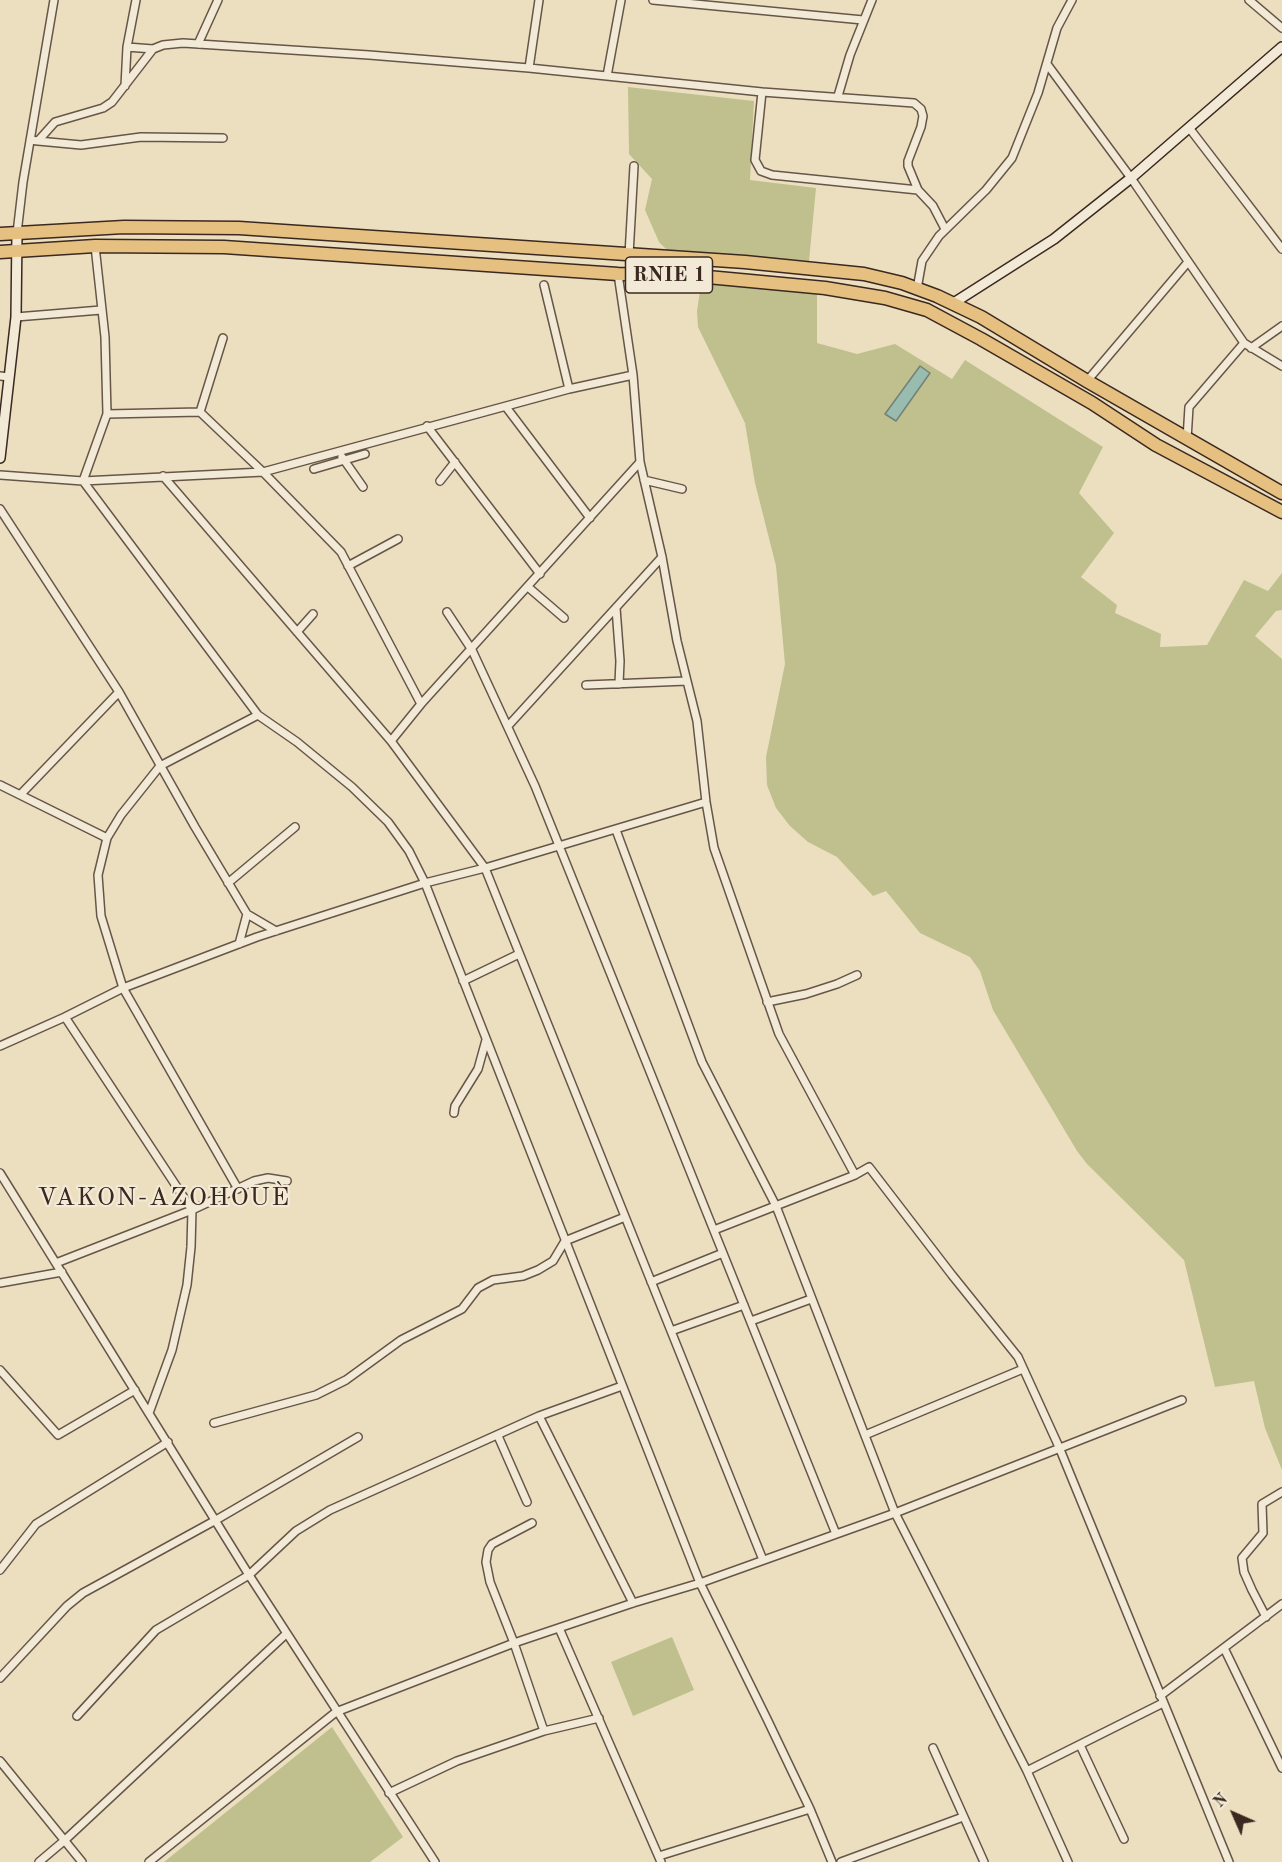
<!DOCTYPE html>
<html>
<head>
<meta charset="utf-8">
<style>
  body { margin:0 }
  #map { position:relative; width:1282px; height:1862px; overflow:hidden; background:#ebdfc0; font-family:"Old Standard TT",serif }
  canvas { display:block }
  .north { position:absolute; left:1204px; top:1784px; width:60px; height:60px; -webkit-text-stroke:4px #f2ead6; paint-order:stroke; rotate:315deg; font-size:16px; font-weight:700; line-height:24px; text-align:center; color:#3b2820 }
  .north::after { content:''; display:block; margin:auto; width:21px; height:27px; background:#3b2820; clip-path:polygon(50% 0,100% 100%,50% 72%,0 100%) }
</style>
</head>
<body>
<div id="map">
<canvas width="1282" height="1862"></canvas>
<div class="north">N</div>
</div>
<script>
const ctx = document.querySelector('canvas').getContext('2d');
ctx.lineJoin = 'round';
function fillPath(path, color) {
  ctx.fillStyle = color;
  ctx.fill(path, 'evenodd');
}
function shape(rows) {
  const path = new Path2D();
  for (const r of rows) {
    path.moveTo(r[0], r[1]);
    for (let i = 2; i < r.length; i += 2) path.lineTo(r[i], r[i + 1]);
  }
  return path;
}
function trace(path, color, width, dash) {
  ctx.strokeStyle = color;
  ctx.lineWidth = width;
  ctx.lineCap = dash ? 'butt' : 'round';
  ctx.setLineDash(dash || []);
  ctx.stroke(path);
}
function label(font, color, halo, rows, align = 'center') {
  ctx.font = font + ' "Old Standard TT",serif';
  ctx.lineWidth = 4.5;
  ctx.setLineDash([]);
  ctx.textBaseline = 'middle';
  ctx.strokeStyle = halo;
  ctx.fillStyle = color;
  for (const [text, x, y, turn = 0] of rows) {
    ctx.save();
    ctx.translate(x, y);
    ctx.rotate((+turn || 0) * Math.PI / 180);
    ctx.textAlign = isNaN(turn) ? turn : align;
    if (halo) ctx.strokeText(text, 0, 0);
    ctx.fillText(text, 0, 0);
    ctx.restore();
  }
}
fillPath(shape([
  [628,87,754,101,750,180,816,188,809,261,668,251,659,242,645,210,652,179,629,154],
  [708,276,817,283,817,343,857,354,895,344,952,379,965,360,1103,447,1079,493,1114,533,1081,577,1117,605,1115,613,1161,634,1160,647,1207,645,1244,580,1268,591,1282,573,1282,610,1276,611,1255,636,1282,659,1282,1470,1265,1428,1254,1381,1215,1387,1184,1260,1087,1164,1077,1151,993,1010,980,971,970,957,920,933,886,891,873,896,837,857,808,842,790,826,776,808,767,785,766,757,785,664,776,566,755,483,745,423,698,327,697,311,700,291],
  [672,1637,694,1690,633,1716,611,1662],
  [332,1727,403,1837,370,1862,164,1862]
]), '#bfc08d');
const water = shape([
  [920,366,930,373,896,421,885,414,920,366]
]);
fillPath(water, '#98bdb0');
trace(water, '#738176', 1.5);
const street = shape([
  [653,0,863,20],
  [1249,0,1282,28],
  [198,44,218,0],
  [127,47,153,49],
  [1047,64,1131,178,1244,343,1282,366],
  [529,68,539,0],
  [607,76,621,0],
  [125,86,127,47,136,0],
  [762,92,755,160,761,171,772,175,918,190],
  [838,96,850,55,872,0],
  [1190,129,1282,249],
  [30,140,38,141,55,122,103,108,112,102,153,49,163,45,183,43,369,55,529,68,762,92,914,103,921,109,923,116,921,127,908,161,908,166,918,190,933,206,945,229],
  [38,141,81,145,141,137,223,138],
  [17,233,23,182,54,0],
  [95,246,105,337,107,414,83,481,258,715,297,742,352,787,388,822,409,851,425,883,700,1583,767,1719,810,1809,832,1862],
  [629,255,634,166],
  [618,274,633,375,640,462,662,557,677,641,697,721,706,802,714,848,779,1034,855,1175,869,1167,952,1275,1018,1357,1059,1447,1229,1862],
  [544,285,569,389],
  [917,289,922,261,939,236,986,190,1012,158,1038,93,1057,28,1072,0],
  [16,317,101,310],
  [1251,348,1282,326],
  [0,376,9,377],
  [1087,381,1188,262],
  [506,407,590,518],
  [200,412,223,338],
  [107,414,200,412,263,472,341,552,421,704],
  [427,426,540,574],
  [1187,439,1189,407,1244,343],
  [342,457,363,487],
  [314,469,365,454],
  [0,475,83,481,263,472,569,389,633,375],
  [163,476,391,741,485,868,763,1560],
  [644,480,682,489],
  [440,481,455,462],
  [0,509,119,692,195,827,247,914,276,931],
  [348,566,398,539],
  [528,587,564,618],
  [616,608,620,661,619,684],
  [447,612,472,650,535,786,836,1534],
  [297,632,313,614],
  [586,685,687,681],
  [508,726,662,557],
  [391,741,421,704,640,462],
  [0,785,107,838],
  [21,794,119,692],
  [616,830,702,1062,776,1206,895,1513,1027,1771,1068,1862],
  [228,883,295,827],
  [239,944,247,914],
  [463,981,519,954],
  [767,1002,806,994,837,984,857,975],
  [65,1017,192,1210,191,1247,187,1285,172,1350,149,1413],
  [0,1046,65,1017,123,988,257,937,425,883,485,868,706,802],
  [454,1113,455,1106,478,1069,486,1040],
  [0,1173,249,1575,435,1862],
  [238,1189,123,988,101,916,98,875,107,838,121,815,160,766,258,715],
  [714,1230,855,1175],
  [56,1263,192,1210,254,1181,268,1178,287,1181],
  [651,1282,723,1253],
  [0,1283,62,1272],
  [751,1321,811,1299],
  [671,1331,744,1305],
  [0,1370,58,1435,135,1390],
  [539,1416,633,1603],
  [214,1423,316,1395,346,1380,401,1340,462,1309,478,1288,493,1280,523,1276,538,1270,553,1261,565,1241,625,1217],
  [865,1435,1023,1369],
  [498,1436,527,1502],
  [532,1523,492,1544,488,1550,486,1562,490,1582,514,1643,544,1731],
  [0,1570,36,1524,168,1442],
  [1266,1617,1252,1590,1244,1572,1242,1558,1263,1533,1262,1504,1282,1492],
  [559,1628,661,1862],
  [1224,1648,1282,1768],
  [0,1678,67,1606,83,1593,216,1520,358,1437],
  [1160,1696,1282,1604],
  [77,1716,156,1630,249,1575,296,1531,330,1510,539,1416,622,1386],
  [1080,1745,1124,1839],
  [933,1748,984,1862],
  [0,1761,82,1862],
  [1027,1771,1163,1703],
  [389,1793,457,1761,544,1731,599,1718],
  [659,1856,810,1809],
  [39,1862,65,1840,286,1634],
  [149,1862,336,1712,514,1643,633,1603,700,1583,895,1513,1182,1400],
  [841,1862,963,1817]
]);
const secondary = shape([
  [952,304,1054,239,1131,178,1282,47],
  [0,458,16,317,17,233]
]);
const highway = shape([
  [0,234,124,227,239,228,745,262,864,274,902,283,937,296,981,317,1087,381,1282,493],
  [0,252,95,246,224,247,618,274,697,276,825,288,885,298,927,310,981,339,1092,403,1156,445,1282,512]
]);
trace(street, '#675648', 10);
trace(secondary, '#3b2820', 12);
trace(highway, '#3b2820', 15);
trace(street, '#f2ead6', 7);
trace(secondary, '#f2ead6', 9);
trace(highway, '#e6c080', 12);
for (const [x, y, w] of [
  [669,275,87]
]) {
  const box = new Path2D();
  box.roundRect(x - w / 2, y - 18, w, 36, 4.5);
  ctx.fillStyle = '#f2ead6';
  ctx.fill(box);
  trace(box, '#3b2820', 1.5);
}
label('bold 21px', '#3b2820', null, [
  ["RNIE 1",669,275]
]);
ctx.letterSpacing = '1.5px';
label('26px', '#3b2820', '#f2ead6', [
  ["VAKON-AZOHOUÈ",164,1198]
]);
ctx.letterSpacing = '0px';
</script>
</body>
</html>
